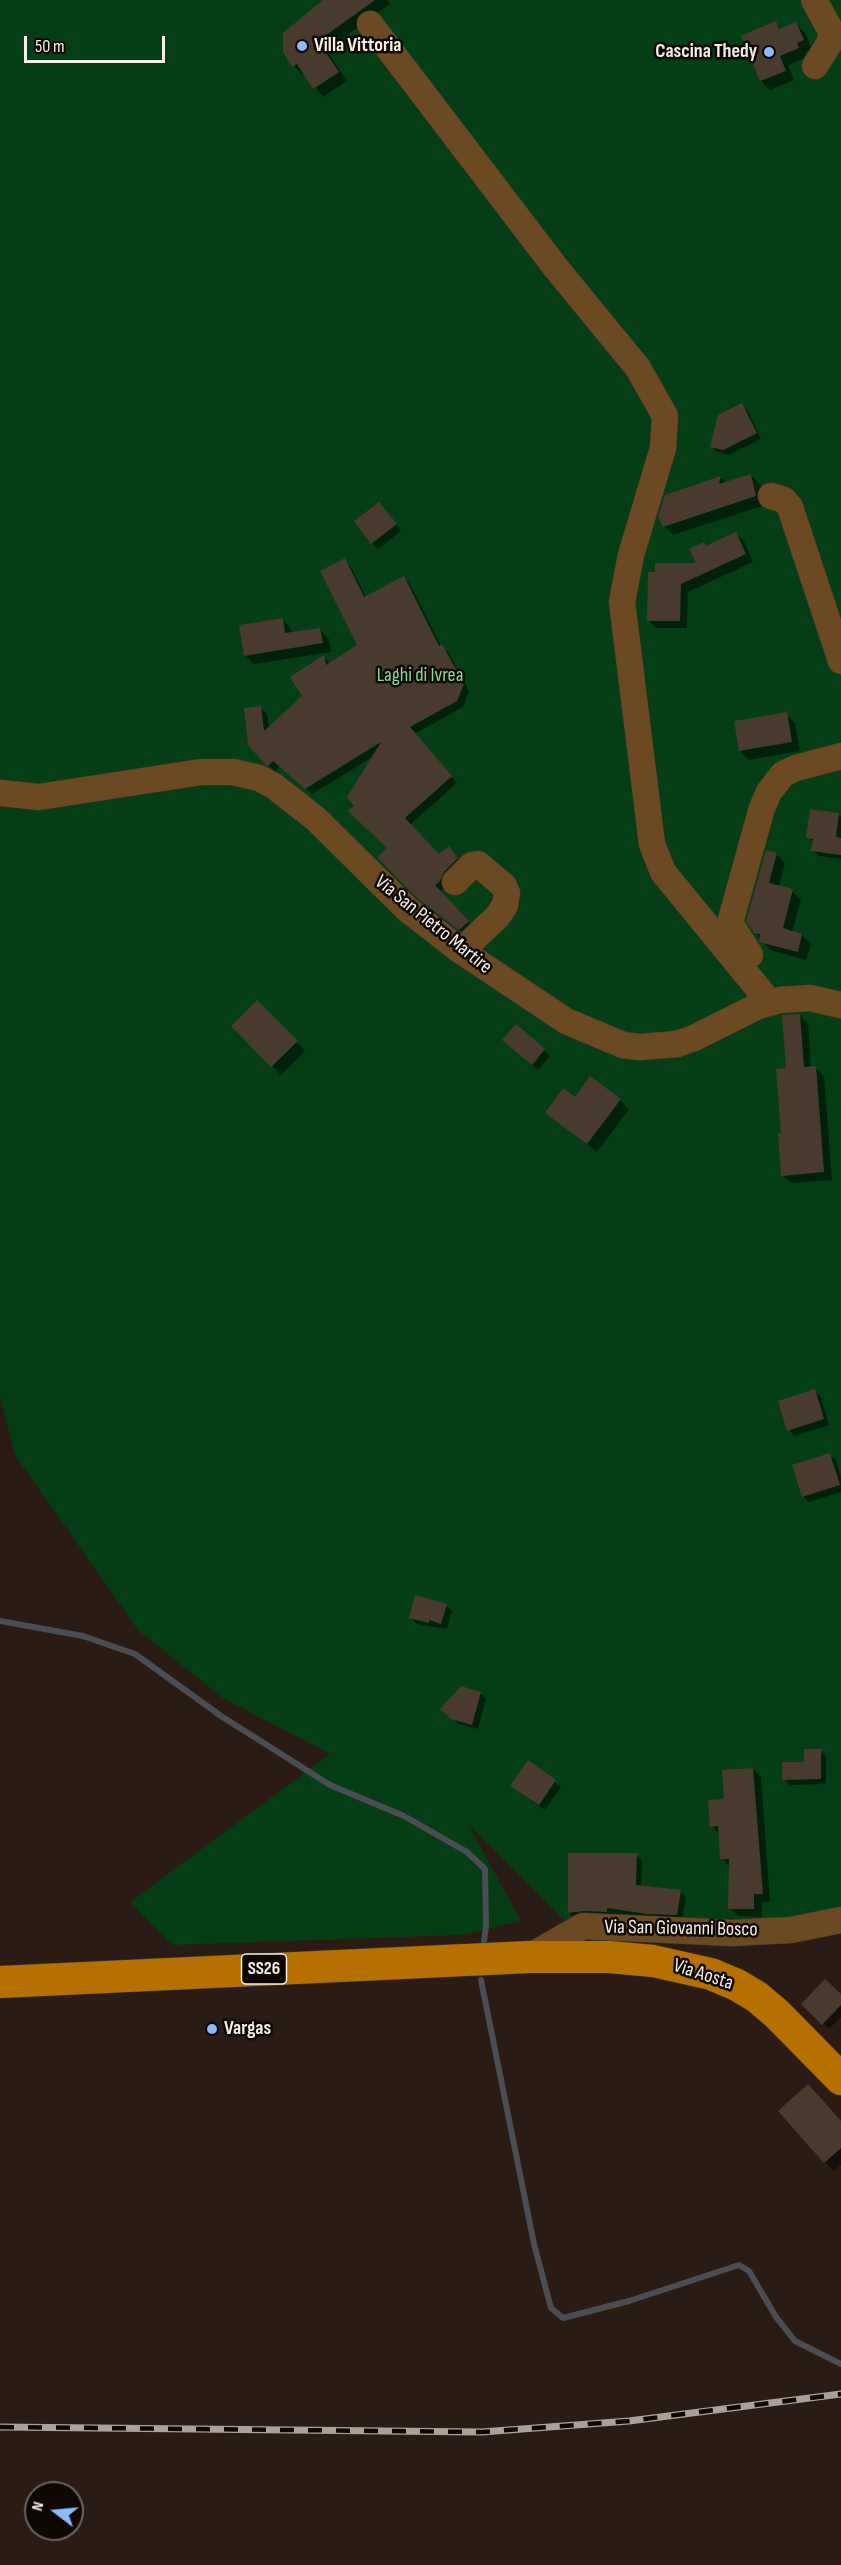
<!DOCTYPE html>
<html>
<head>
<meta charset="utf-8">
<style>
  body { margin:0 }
  #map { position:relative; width:841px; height:2565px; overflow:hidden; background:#2a1c14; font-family:"Sofia Sans Condensed",sans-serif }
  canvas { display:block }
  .north { position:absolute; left:24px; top:2481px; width:60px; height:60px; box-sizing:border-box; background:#0e0805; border:2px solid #6c6460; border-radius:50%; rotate:286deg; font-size:16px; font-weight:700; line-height:24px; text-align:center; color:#f8eee8 }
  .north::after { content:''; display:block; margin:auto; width:21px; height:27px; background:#8eb9fd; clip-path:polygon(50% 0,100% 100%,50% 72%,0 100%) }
  .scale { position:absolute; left:24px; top:36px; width:141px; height:27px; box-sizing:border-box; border:3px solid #f8eee8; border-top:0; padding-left:8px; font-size:18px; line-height:21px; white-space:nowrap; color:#f8eee8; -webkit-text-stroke:4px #0e0805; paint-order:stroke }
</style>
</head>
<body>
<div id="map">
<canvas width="841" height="2565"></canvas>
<div class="north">N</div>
<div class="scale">50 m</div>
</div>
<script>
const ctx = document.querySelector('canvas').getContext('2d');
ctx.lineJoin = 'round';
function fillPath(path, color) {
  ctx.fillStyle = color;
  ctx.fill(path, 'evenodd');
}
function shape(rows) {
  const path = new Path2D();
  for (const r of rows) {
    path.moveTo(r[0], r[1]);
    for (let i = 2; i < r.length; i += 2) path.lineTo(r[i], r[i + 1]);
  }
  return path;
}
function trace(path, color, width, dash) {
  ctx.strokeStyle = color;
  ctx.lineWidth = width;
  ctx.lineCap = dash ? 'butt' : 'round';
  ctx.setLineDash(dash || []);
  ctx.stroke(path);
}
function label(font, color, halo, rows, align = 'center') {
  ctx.font = font + ' "Sofia Sans Condensed",sans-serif';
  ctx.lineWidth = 5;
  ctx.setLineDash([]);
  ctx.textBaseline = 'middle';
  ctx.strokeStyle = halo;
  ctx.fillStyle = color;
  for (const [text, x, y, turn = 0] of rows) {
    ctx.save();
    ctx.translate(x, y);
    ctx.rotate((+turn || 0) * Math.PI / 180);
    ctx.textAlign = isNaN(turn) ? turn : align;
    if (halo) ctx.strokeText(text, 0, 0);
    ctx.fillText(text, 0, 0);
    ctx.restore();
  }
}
fillPath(shape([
  [0,0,841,0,841,1927,568,1924,468,1824,521,1921,462,1935,172,1945,130,1902,330,1754,223,1698,138,1630,15,1455,0,1397]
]), '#053e15');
fillPath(shape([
  [325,0,387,0,390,4,326,50,347,81,323,97,305,73,303,75,294,66],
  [775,23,782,30,796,24,805,33,812,49,805,52,807,57,788,65,794,80,770,90,761,81,743,37],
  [742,405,748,411,761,439,729,455,717,452,711,446],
  [751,475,760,484,765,505,673,535,664,526,666,496,721,478,727,483],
  [385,509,401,531,378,549,372,543],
  [736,534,744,541,753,562,688,592,687,628,656,628,648,620,649,574,698,565,707,547],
  [344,560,350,566,366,597,404,578,410,584,441,646,448,652,469,691,463,707,414,734,457,783,410,825,439,855,455,854,463,865,446,887,439,892,474,928,466,935,425,904,389,848,356,806,374,756,312,794,280,766,275,771,267,764,261,708,267,714,269,729,304,696,324,657,331,664,359,645],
  [282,619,291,628,292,634,320,630,329,639,331,652,254,664,245,655],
  [786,714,795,723,800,751,749,760,740,751],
  [838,814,841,817,841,859,819,856,813,850,814,843,808,837],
  [776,854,785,863,779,887,792,891,801,900,792,932,802,935,811,944,806,960,770,950,755,932],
  [257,1002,305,1051,281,1075,233,1026],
  [800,1015,808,1024,811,1068,815,1068,824,1076,832,1180,791,1183,782,1175,783,1134,787,1070],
  [510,1046,544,1050,550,1056,538,1070],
  [575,1099,620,1100,629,1109,597,1152,547,1113],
  [815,1391,821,1397,829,1425,794,1436,789,1430],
  [830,1455,836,1460,841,1478,841,1492,809,1502,803,1496],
  [446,1605,452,1611,447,1629,417,1624,411,1618],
  [480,1693,486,1699,478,1729,459,1724,448,1715],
  [820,1750,826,1756,826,1784,790,1785,784,1779],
  [528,1762,561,1787,545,1810,518,1791],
  [753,1769,761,1777,770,1902,762,1902,762,1917,738,1916,730,1908,730,1867,722,1858,720,1835,712,1826,725,1800],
  [636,1855,642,1861,641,1887,680,1892,686,1897,682,1921,612,1913,612,1917,575,1919,569,1913],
  [841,1996,841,2017,829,2029,803,2004],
  [841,2122,841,2165,834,2171,825,2162]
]), '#0007');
trace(shape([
  [0,1621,83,1636,135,1654,221,1716,330,1785,404,1816,467,1852,485,1869,486,1926,483,1949],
  [481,1980,534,2244,551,2308,563,2318,629,2301,739,2265,749,2271,776,2317,795,2341,841,2364]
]), '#4a4e54', 6);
fillPath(shape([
  [323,0,375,0,318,41,339,72,313,89,297,64,292,67,283,52,283,33],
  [776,21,779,29,796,22,804,40,797,43,799,48,780,56,786,71,760,81,741,36],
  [742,403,757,433,723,450,710,447,718,415],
  [751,474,756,496,663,527,658,516,665,495,721,476,719,484],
  [379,502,397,524,371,544,354,521],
  [736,532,746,554,681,584,680,621,647,621,648,572,655,572,655,563,696,563,689,549,704,542,706,546],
  [345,558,364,597,404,576,439,646,442,644,464,684,457,701,410,727,452,776,405,818,439,854,449,846,458,858,444,872,440,881,435,885,469,921,459,930,417,898,377,857,387,848,348,811,354,806,347,797,381,742,305,789,273,761,268,766,266,765,248,745,244,708,261,706,264,731,302,696,290,677,324,655,326,665,357,645,320,571],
  [283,618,285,633,320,628,323,643,244,656,239,625],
  [787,712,792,742,739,751,734,721],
  [810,809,839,813,836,837,841,838,841,855,811,851,813,839,806,838],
  [766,850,777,853,769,883,793,889,783,928,802,934,798,952,759,942,760,934,754,933,746,921],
  [257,1000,298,1041,271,1067,231,1026],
  [800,1014,804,1067,816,1066,824,1172,781,1176,778,1133,781,1133,776,1069,786,1068,782,1015],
  [516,1024,545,1049,532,1065,502,1040],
  [590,1076,621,1099,587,1144,545,1113,563,1088,575,1097],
  [815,1389,824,1419,787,1431,778,1401],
  [830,1453,840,1485,802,1497,792,1465],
  [415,1595,447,1604,441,1624,429,1620,429,1623,409,1618],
  [461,1686,481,1692,472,1725,451,1719,440,1709],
  [804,1749,821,1749,821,1779,782,1780,782,1762,804,1762],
  [528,1760,556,1780,539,1805,510,1786],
  [753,1768,763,1894,754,1894,754,1909,728,1909,729,1859,720,1859,718,1826,710,1827,708,1800,724,1799,722,1770],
  [568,1853,637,1853,636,1885,681,1890,677,1915,647,1914,607,1908,607,1912,584,1911,568,1913],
  [825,1979,841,1994,841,2005,822,2025,801,2004],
  [808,2084,841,2121,841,2148,824,2163,778,2111]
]), '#483b2e');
const minor = shape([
  [814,0,832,33,829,44,815,66],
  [370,24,556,268,638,368,665,416,663,448,631,555,622,602,652,844,663,872,770,1003],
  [771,496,784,500,790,507,841,661],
  [0,793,39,797,201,772,233,772,259,778,274,786,316,819,407,909,461,951,566,1021,623,1045,640,1047,677,1044,694,1038,758,1006,780,1000,810,998,841,1005],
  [455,882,472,865,478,864,504,886,507,893,505,905,498,916,461,951],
  [750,955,730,923,762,808,769,792,783,774,796,768,841,756],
  [529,1957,583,1926,731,1933,791,1930,841,1920]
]);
const major = shape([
  [0,1982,529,1957,609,1957,653,1961,711,1974,737,1985,757,1997,777,2014,841,2079]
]);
trace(minor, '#473932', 27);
trace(major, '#473932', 33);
trace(minor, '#6b4922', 26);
trace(major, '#b57000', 32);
const rail = shape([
  [0,2427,482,2432,629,2421,841,2394]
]);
trace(rail, '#aca19a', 7);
trace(rail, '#0e0805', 4.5, [14]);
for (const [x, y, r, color] of [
  [302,46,6,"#8eb9fd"],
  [769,52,6,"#8eb9fd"],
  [212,2029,6,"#8eb9fd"]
]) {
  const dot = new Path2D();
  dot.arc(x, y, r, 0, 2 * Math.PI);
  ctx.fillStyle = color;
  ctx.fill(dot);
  trace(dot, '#0e0805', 2);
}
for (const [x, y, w] of [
  [264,1969,45]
]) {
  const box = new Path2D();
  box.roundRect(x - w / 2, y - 15, w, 30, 4.5);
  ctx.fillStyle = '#0e0805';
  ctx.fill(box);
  trace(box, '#f8eee8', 1.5);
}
label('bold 18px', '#f8eee8', null, [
  ["SS26",264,1969]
]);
label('bold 20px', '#f8eee8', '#0e0805', [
  ["Villa Vittoria",314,46],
  ["Cascina Thedy",757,52,"right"],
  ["Vargas",224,2029]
], 'left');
label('20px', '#89db94', '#0e0805', [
  ["Laghi di Ivrea",420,676]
]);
label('20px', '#f8eee8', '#0e0805', [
  ["Via San Pietro Martire",433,925,39],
  ["Via San Giovanni Bosco",681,1929,1],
  ["Via Aosta",703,1975,18]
]);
</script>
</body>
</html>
